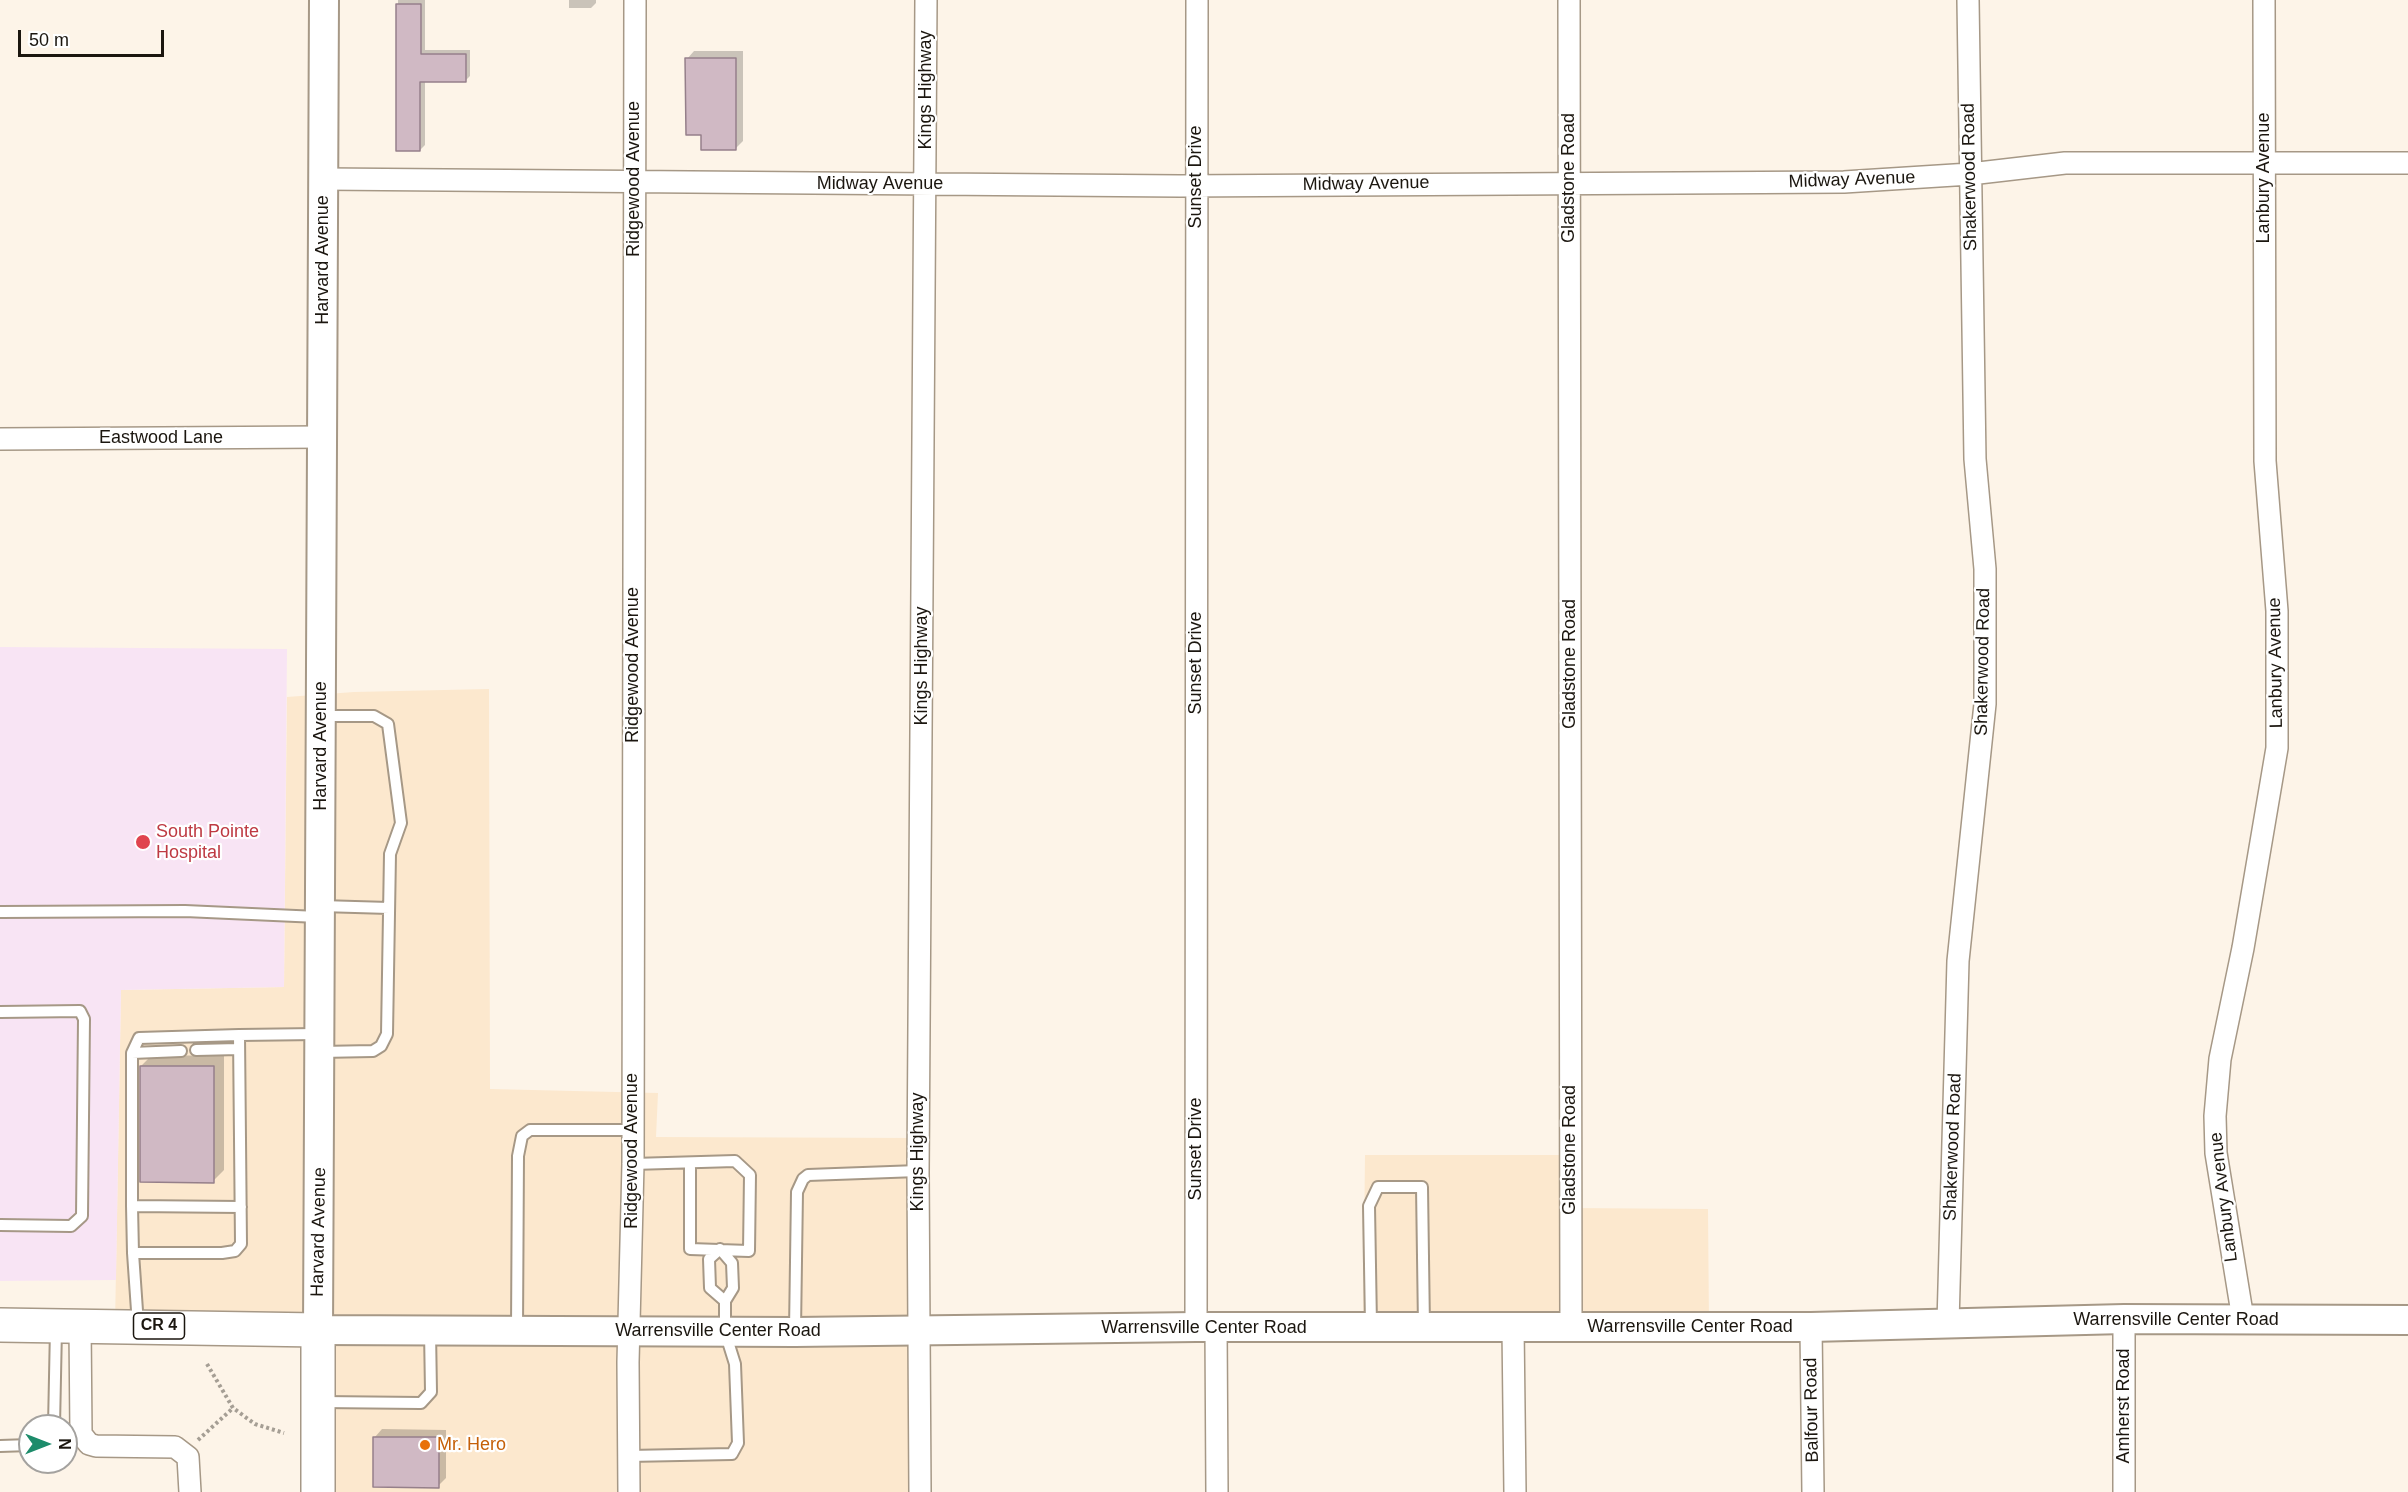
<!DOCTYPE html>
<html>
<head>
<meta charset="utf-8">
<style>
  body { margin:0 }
  #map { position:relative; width:2408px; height:1492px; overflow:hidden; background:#fdf4e8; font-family:Helvetica,sans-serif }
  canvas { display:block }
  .north { position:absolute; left:18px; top:1414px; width:60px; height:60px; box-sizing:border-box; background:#fff; border:2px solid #a4a29f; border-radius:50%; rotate:90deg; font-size:16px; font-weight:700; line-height:24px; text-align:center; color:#1b160f }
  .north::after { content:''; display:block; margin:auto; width:21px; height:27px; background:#1d8c6b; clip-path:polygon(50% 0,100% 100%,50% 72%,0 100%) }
  .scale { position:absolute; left:18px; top:30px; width:146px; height:27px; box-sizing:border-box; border:3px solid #1b160f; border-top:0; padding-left:8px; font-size:18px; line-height:21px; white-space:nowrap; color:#1b160f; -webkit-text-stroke:4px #fff; paint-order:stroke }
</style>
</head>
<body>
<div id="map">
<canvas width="2408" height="1492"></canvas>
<div class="north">N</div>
<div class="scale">50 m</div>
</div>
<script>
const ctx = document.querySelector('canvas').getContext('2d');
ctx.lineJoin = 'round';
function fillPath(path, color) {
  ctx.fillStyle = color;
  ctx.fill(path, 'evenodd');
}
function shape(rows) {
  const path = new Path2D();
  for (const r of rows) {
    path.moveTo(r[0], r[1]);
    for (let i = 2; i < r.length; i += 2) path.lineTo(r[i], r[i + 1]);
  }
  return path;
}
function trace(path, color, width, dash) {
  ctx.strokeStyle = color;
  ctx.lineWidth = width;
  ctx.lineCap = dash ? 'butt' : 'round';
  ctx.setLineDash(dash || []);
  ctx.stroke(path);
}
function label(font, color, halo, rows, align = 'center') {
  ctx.font = font + ' Helvetica,sans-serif';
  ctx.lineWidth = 4.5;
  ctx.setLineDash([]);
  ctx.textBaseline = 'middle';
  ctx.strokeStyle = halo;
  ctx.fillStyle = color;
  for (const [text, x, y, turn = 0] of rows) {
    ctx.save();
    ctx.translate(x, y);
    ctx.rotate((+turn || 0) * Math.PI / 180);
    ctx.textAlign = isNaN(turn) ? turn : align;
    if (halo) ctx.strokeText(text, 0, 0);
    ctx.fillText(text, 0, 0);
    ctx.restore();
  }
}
fillPath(shape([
  [489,689,490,1089,658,1093,656,1137,918,1138,920,1492,318,1492,318,1330,115,1325,121,990,284,987,287,697,354,692],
  [1365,1155,1570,1155,1571,1208,1708,1209,1709,1327,1363,1327]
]), '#fce8ce');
fillPath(shape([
  [0,647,287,649,284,987,121,990,116,1280,0,1281]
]), '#f8e4f4');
fillPath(shape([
  [398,0,425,0,425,50,470,50,470,76,465,81,425,81,425,145,420,150,398,150],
  [569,0,596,0,596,3,591,8,569,8],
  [694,51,743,51,743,141,735,149,703,134,687,59],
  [152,1055,224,1056,224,1170,213,1181,141,1066],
  [382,1429,446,1430,446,1478,438,1486,375,1437]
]), '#0003');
const building = shape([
  [396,4,421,4,421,54,466,54,466,82,420,82,420,151,396,151,396,4],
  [685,58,736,58,736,150,701,150,701,135,686,135,685,58],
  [140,1066,214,1066,214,1183,140,1182,140,1066],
  [373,1437,439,1437,439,1488,373,1487,373,1437]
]);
fillPath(building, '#d0b9c4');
trace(building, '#957f8a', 1.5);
const service = shape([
  [321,906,389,908],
  [0,912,185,911,318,917],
  [0,1012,80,1011,84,1019,82,1216,71,1226,0,1225],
  [196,1050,239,1049],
  [320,1052,373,1051,381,1046,387,1034,390,854,401,823,388,724,374,716,322,716],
  [132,1053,181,1051],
  [633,1164,735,1161,750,1175,749,1251,690,1249,690,1163],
  [132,1206,132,1053,139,1038,239,1035],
  [720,1249,709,1259,710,1288,725,1301],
  [133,1253,132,1206,241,1207],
  [138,1325,133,1253,222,1253,235,1251,241,1244,239,1035,317,1034],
  [1371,1325,1369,1206,1378,1187,1422,1187,1424,1327],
  [517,1329,518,1156,522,1136,530,1130,633,1130],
  [795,1330,797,1192,803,1179,808,1175,918,1171],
  [321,1402,421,1403,431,1392,430,1331],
  [54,1426,56,1328],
  [0,1446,30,1445],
  [628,1456,732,1454,738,1443,735,1364,725,1332,725,1301,733,1288,732,1263,720,1249]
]);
const minor = shape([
  [1569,0,1571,1327],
  [323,179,1180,186,1844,182,1970,174,2065,163,2408,163],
  [0,439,323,437],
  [2124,1319,2124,1492],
  [2243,1319,2216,1153,2215,1116,2220,1059,2243,948,2277,748,2277,611,2265,461,2264,0],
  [1948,1323,1958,961,1985,704,1985,569,1975,459,1968,0],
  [80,1325,81,1434,89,1444,96,1446,175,1447,188,1457,190,1492],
  [1196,1327,1197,0],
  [1216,1327,1217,1492],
  [1513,1327,1515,1492],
  [1811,1327,1813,1492],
  [629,1492,628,1362,633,1164,635,0],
  [920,1492,918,1171,926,0]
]);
const secondary = shape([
  [324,0,318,1330,795,1332,1196,1327,1811,1327,2124,1319,2408,1320]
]);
const primary = shape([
  [0,1325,318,1330,318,1492]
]);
trace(service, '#a69886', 14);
trace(minor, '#a69886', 24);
trace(secondary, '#a69886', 32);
trace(primary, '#a69886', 36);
trace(shape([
  [207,1364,233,1408,255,1424,284,1433],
  [198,1440,233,1408]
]), '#a59e94', 4, [3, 3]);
trace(service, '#fff', 10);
trace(minor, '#fff', 21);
trace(secondary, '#fff', 28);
trace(primary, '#fff', 33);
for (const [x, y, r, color] of [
  [143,842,8,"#e0444e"],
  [425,1445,6,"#e8710a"]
]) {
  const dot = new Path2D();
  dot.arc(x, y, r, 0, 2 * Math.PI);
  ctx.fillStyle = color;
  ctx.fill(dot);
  trace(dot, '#fff', 2);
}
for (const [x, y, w] of [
  [159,1326,51]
]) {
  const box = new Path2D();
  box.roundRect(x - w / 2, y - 13, w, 26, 4.5);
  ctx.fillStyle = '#fff';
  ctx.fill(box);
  trace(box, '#1b160f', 1.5);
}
label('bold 16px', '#1b160f', null, [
  ["CR 4",159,1326]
]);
label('18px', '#1b160f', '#fff', [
  ["Kings Highway",926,90,-90],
  ["Sunset Drive",1196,177,-90],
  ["Shakerwood Road",1970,177,-91],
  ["Gladstone Road",1569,178,-90],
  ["Lanbury Avenue",2264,178,-90],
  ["Ridgewood Avenue",634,179,-90],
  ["Midway Avenue",1852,180,-2],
  ["Midway Avenue",880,184],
  ["Midway Avenue",1366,184,-1],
  ["Harvard Avenue",323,260,-90],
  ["Eastwood Lane",161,438],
  ["Shakerwood Road",1983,662,-89],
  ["Sunset Drive",1196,663,-90],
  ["Lanbury Avenue",2276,663,-91],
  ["Gladstone Road",1570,664,-90],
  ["Ridgewood Avenue",633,665,-90],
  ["Kings Highway",922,666,-90],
  ["Harvard Avenue",321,746,-90],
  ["Shakerwood Road",1953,1147,-88],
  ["Sunset Drive",1196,1149,-90],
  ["Gladstone Road",1570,1150,-90],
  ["Ridgewood Avenue",632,1151,-90],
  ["Kings Highway",918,1152,-90],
  ["Lanbury Avenue",2224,1197,-97],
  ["Harvard Avenue",319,1232,-89],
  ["Warrensville Center Road",2176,1320],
  ["Warrensville Center Road",1690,1327],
  ["Warrensville Center Road",1204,1328],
  ["Warrensville Center Road",718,1331],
  ["Amherst Road",2124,1406,-90],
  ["Balfour Road",1812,1410,-91]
]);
label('18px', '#be3a42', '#fff', [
  ["South Pointe",156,832],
  ["Hospital",156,853]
], 'left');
label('18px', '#c56008', '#fff', [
  ["Mr. Hero",437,1445]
], 'left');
</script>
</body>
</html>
